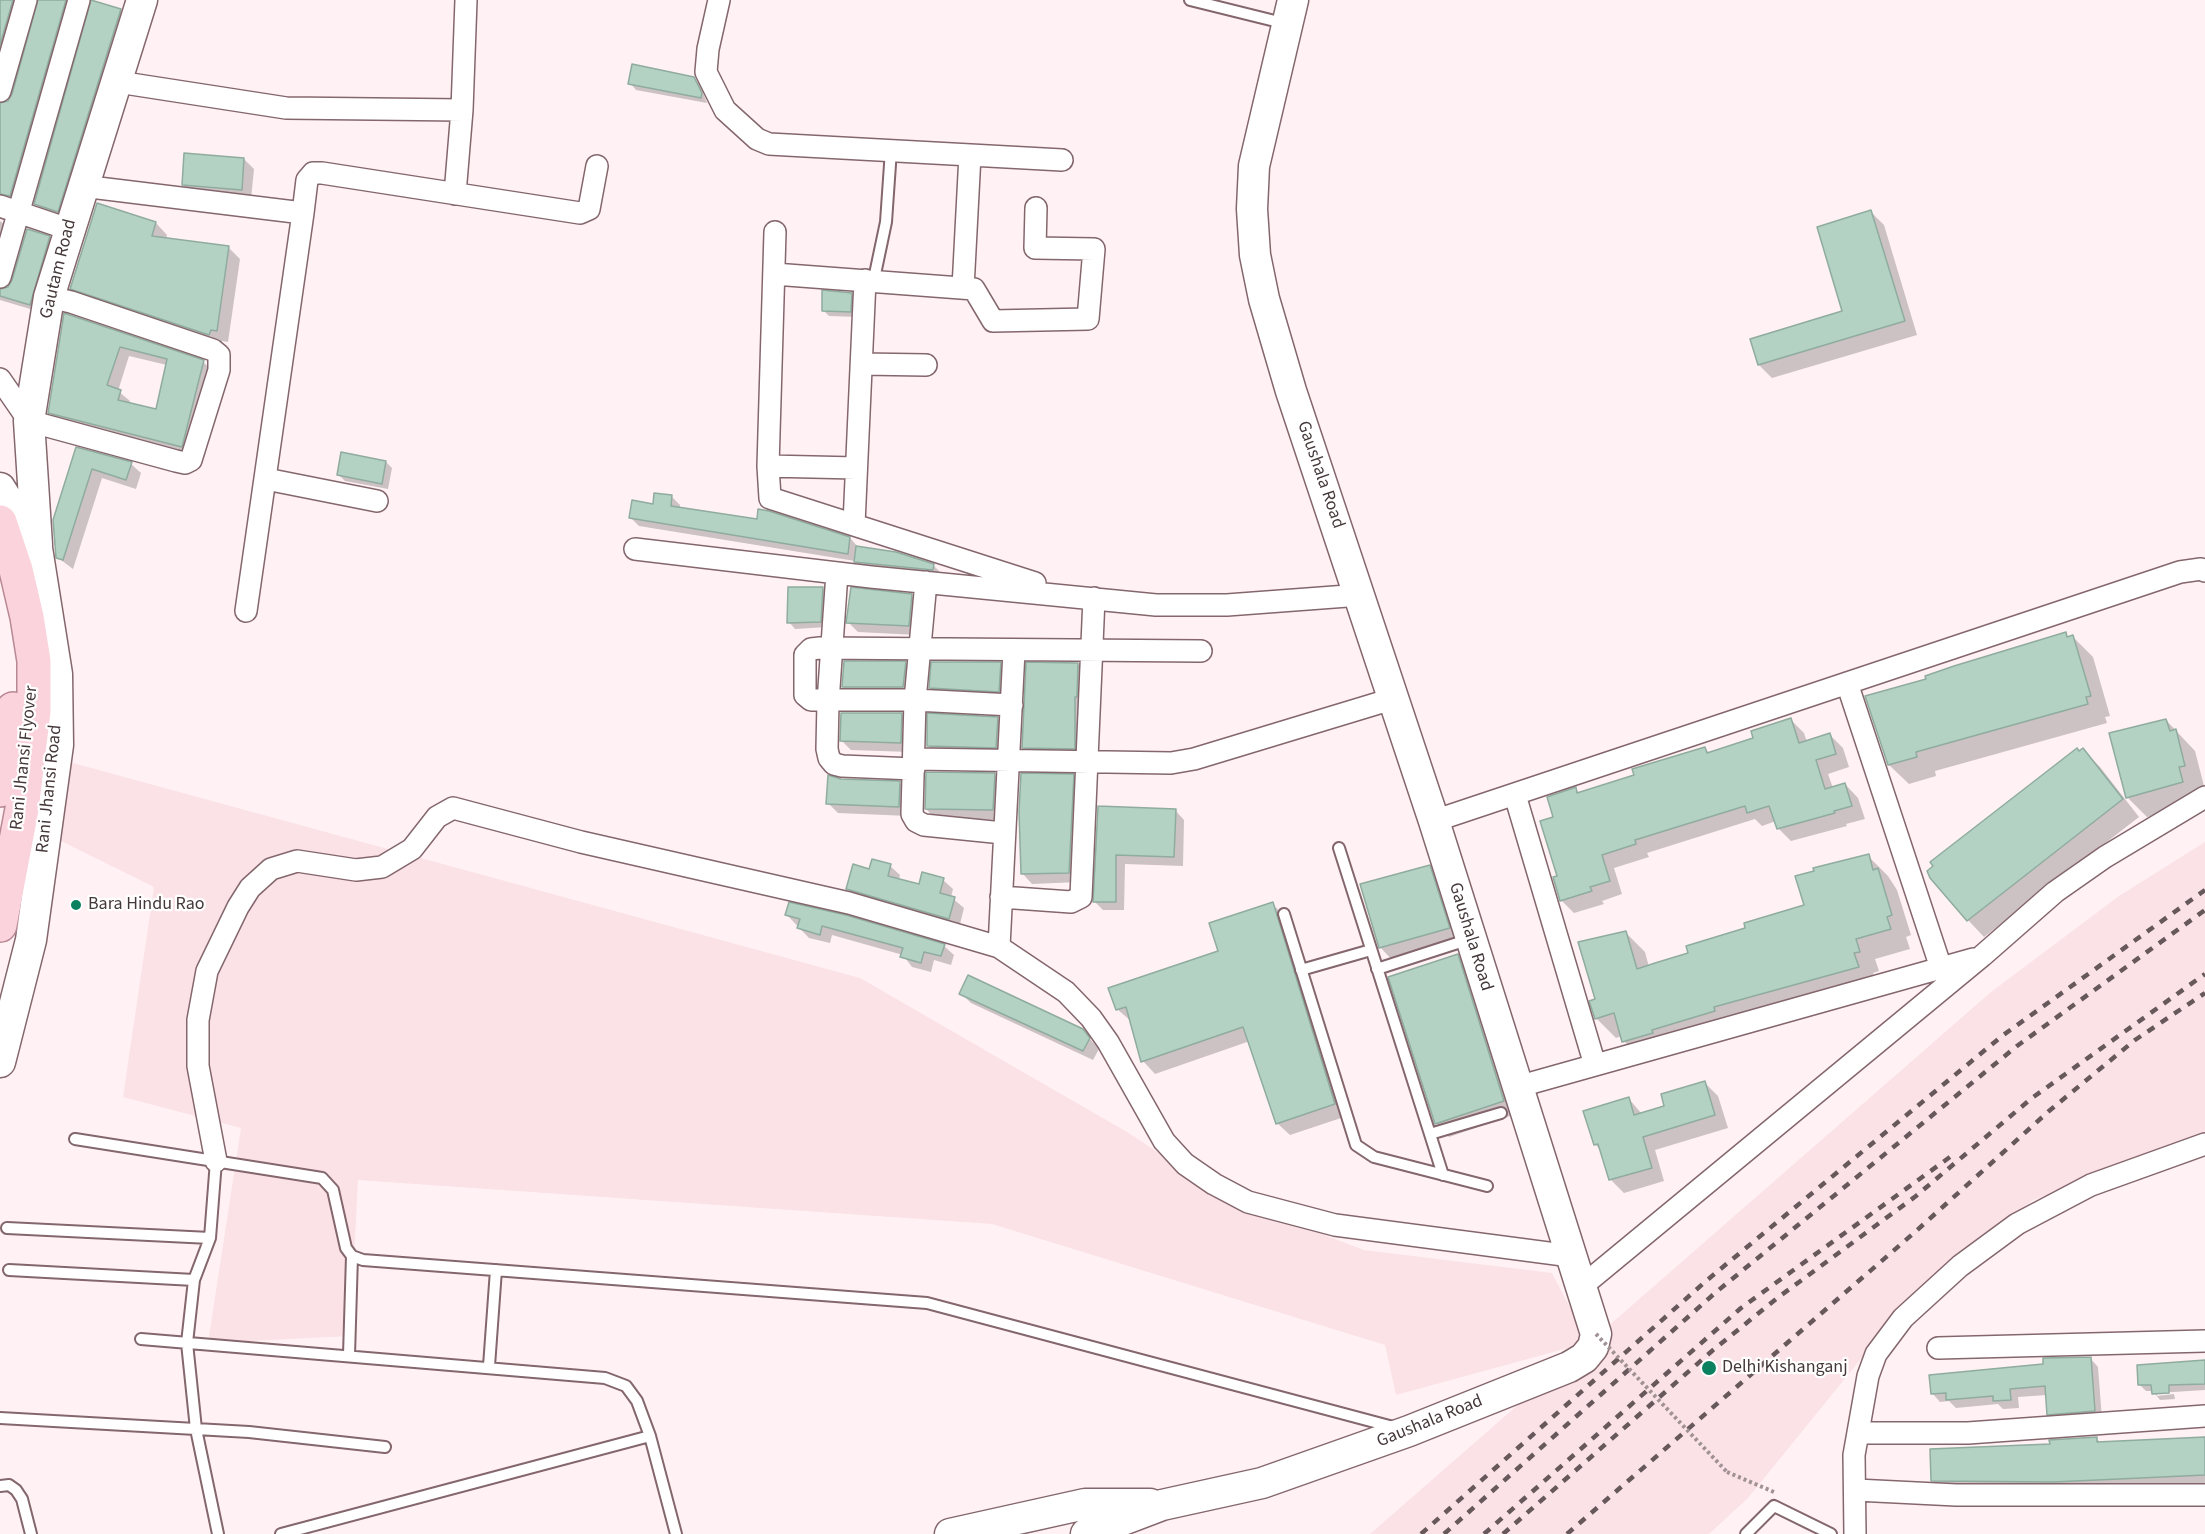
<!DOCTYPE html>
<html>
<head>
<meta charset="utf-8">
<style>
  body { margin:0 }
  canvas { display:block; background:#fff1f4 }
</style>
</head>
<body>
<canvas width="2205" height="1534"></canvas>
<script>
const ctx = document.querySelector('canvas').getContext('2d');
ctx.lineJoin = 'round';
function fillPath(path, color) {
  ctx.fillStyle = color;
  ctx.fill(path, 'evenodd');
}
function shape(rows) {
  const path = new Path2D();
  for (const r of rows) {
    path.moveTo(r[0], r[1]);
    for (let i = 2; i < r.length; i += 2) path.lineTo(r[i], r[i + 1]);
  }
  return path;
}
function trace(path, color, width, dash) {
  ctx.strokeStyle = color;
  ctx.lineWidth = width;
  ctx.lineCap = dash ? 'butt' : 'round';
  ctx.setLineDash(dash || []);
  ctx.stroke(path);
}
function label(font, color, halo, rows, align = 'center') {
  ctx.font = font + ' "Source Sans 3",sans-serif';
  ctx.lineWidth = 4.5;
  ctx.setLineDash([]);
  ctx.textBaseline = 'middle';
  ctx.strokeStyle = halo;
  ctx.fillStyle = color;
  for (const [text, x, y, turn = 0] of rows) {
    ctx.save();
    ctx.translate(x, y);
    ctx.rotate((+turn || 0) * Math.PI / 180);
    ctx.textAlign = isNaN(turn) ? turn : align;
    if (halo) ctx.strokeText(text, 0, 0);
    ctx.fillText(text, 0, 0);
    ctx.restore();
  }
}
fillPath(shape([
  [51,757,860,978,1127,1132,1229,1199,1364,1250,1552,1273,1585,1336,1568,1348,1396,1395,1385,1345,992,1224,358,1180,350,1336,208,1343,241,1128,123,1097,154,887,43,832],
  [2205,842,2205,1138,2033,1200,1912,1296,1748,1498,1709,1534,1370,1534,1991,992,2119,896]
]), '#fbe2e7');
fillPath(shape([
  [0,0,23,0,0,73],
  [40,0,73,0,16,202,0,204,0,105,4,105,14,95],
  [120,10,126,17,64,217,42,210,36,204],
  [694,78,700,85,707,103,636,90,630,83],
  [244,159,254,169,251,199,193,194,183,185],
  [1871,212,1884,225,1917,335,1772,378,1759,365,1844,312],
  [0,221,9,228,0,259],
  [156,223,167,235,166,239,228,247,240,259,228,342,222,341,221,346,83,300,71,288],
  [49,238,56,244,37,311,0,300,0,291,4,291,13,282],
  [851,294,857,300,857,317,829,316,823,310],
  [65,315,203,362,213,371,191,455,59,422,49,412],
  [129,356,167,365,157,410,129,404,130,401,118,391],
  [77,449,131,464,141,473,136,489,102,478,73,569,57,557],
  [386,462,392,468,388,489,345,481,338,474],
  [672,497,680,505,680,509,850,538,858,547,933,565,943,575,865,571,855,561,639,526,630,517],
  [823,589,829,595,827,627,795,629,789,622],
  [911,595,921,605,918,635,858,632,848,622],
  [2065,634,2069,638,2073,637,2093,657,2110,716,2105,717,2107,723,1935,771,1936,776,1909,784,1889,765,1928,680],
  [905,663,915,673,913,696,853,696,843,687],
  [1000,664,1010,673,1008,701,940,697,930,687],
  [1078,664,1088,674,1084,758,1033,757,1023,747],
  [901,714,911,724,910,752,851,750,841,740],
  [997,719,1007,728,1006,757,938,756,928,746],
  [1791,720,1804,733,1807,742,1830,735,1843,748,1849,767,1828,774,1833,788,1845,784,1858,798,1865,819,1846,824,1847,826,1791,841,1778,828,1776,821,1762,826,1755,819,1647,853,1649,857,1614,868,1622,894,1602,901,1604,904,1574,913,1561,900,1555,818,1575,789,1580,793,1635,776,1705,748,1710,754,1755,739],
  [2166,720,2195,751,2204,786,2198,787,2202,802,2147,817,2127,797],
  [2077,750,2080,753,2083,750,2100,767,2139,817,1984,937,1968,920,1932,863],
  [994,774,1004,784,1002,820,936,819,926,809],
  [1073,776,1083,786,1079,882,1032,884,1023,874],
  [899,783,909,792,909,816,838,813,828,803],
  [1099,808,1175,810,1184,820,1183,866,1125,864,1124,910,1103,910,1094,901],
  [1868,856,1888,876,1897,890,1911,935,1906,937,1910,949,1875,959,1879,971,1873,973,1877,987,1643,1061,1624,1041,1622,1036,1616,1038,1596,1018,1597,1000,1625,932,1645,952,1649,967,1690,954,1805,906],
  [890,866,900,875,899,880,920,886,943,880,953,889,951,897,964,908,959,928,857,899,848,889,870,871],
  [1429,866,1443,880,1462,941,1393,961,1380,947],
  [1272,904,1285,916,1347,1116,1290,1135,1277,1123,1250,1041,1155,1074,1143,1061,1131,1021,1117,1009,1220,952],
  [787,915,944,946,954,955,951,965,934,960,931,972,912,967,903,955,832,935,830,943,809,938],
  [1457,956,1471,969,1516,1114,1449,1137,1436,1123],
  [961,993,1082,1030,1099,1049,1093,1060,971,1003],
  [1705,1083,1718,1096,1728,1128,1655,1150,1664,1181,1624,1193,1611,1180,1602,1152,1595,1144,1629,1099,1642,1114,1666,1107],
  [2090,1358,2098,1367,2102,1419,2057,1422,2049,1414,2047,1395,2018,1397,2019,1408,2003,1409,1998,1404,1956,1408,1949,1401,1940,1402,1932,1393],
  [2205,1362,2205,1390,2157,1393,2157,1396,2174,1394,2175,1399,2160,1400,2153,1391,2146,1391,2140,1385],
  [2096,1438,2101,1443,2205,1438,2205,1489,1946,1494,1933,1480,2051,1445]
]), '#0003');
const building = shape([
  [0,0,13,0,0,45,0,0],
  [38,0,66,0,10,196,0,194,0,103,8,101,12,94,38,0],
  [91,0,121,9,58,212,34,204,91,0],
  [632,64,694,77,702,93,701,98,628,84,632,64],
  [184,153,244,158,242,190,182,185,184,153],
  [97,203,156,222,152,236,229,246,217,331,211,330,209,335,70,289,97,203],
  [1871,210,1905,321,1758,365,1750,339,1842,311,1817,227,1871,210],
  [27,229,50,236,30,305,0,296,0,289,8,287,12,280,27,229],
  [822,290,852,293,851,312,822,311,822,290],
  [64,313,204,360,182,447,48,413,64,313],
  [120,347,167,359,156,409,118,400,121,390,107,385,120,347],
  [76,447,132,462,126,480,92,469,63,560,56,558,53,520,76,447],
  [341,452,386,461,382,484,337,475,341,452],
  [654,493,672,495,671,506,757,519,758,509,769,511,850,537,848,554,629,518,632,500,653,504,654,493],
  [856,546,896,552,934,564,933,570,854,562,856,546],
  [788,587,823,587,821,622,787,623,788,587],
  [851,587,912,594,909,626,846,623,851,587],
  [2066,632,2067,637,2073,635,2091,696,2086,697,2088,704,1916,752,1917,757,1888,765,1865,696,1926,679,1925,676,1954,666,2066,632],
  [844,661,906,661,903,687,842,687,844,661],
  [931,662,1001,662,999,692,929,688,931,662],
  [1026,662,1078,663,1077,697,1075,697,1075,749,1022,748,1026,662],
  [841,713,902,713,901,743,840,741,841,713],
  [927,713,998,717,996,748,927,746,927,713],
  [1791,718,1799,743,1830,733,1836,754,1816,760,1825,789,1845,783,1852,806,1834,811,1835,813,1777,829,1769,806,1747,813,1745,806,1635,840,1636,844,1602,855,1610,881,1590,887,1592,891,1560,901,1553,877,1557,876,1540,821,1553,817,1547,797,1576,787,1577,793,1634,775,1632,769,1705,747,1707,753,1753,738,1751,731,1791,718],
  [2166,719,2170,731,2176,729,2185,766,2179,767,2183,782,2126,798,2109,733,2166,719],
  [2077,748,2079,751,2083,748,2123,799,1967,921,1930,878,1927,871,1933,866,1930,862,2077,748],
  [926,772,995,773,993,810,925,809,926,772],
  [1021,773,1074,774,1069,873,1021,874,1019,811,1021,773],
  [828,775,841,779,900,781,899,807,826,804,828,775],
  [1098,806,1176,809,1174,857,1116,855,1116,902,1093,902,1098,806],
  [1869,854,1873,870,1878,868,1892,915,1887,917,1891,929,1856,939,1860,952,1854,953,1859,967,1714,1007,1715,1011,1652,1030,1653,1033,1622,1042,1614,1013,1595,1019,1589,1001,1595,999,1578,942,1626,931,1637,969,1655,963,1688,953,1686,946,1745,928,1744,923,1804,905,1795,876,1814,871,1813,868,1869,854],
  [872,859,891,864,888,876,919,884,922,872,944,878,940,893,955,897,949,919,846,889,853,864,869,869,872,859],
  [1430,865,1450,928,1379,948,1360,884,1430,865],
  [789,902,846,915,945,944,941,956,924,952,921,963,900,957,903,948,822,926,820,935,797,928,800,919,785,915,789,902],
  [1273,902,1335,1104,1276,1124,1243,1027,1141,1062,1126,1007,1116,1010,1108,988,1218,951,1209,923,1273,902],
  [1458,954,1504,1101,1435,1124,1388,977,1458,954],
  [968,975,1083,1029,1090,1038,1083,1051,959,994,968,975],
  [1705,1081,1715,1115,1643,1137,1652,1168,1609,1180,1598,1144,1594,1145,1583,1111,1629,1097,1634,1115,1664,1106,1661,1094,1705,1081],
  [2091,1357,2095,1411,2047,1415,2045,1386,2010,1389,2011,1400,1993,1401,1993,1396,1946,1400,1946,1393,1931,1394,1929,1375,2043,1364,2043,1358,2091,1357],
  [2205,1360,2205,1384,2169,1385,2169,1393,2152,1394,2151,1385,2138,1385,2137,1365,2205,1360],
  [2097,1437,2097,1442,2205,1437,2205,1475,2054,1482,1931,1481,1930,1449,2050,1444,2049,1440,2097,1437]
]);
fillPath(building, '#b3d2c4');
trace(building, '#8fac9f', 1.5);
const lane = shape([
  [1190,0,1287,24],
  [874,279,886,222,891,150],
  [1339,848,1443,1175],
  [1284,914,1356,1145,1374,1157,1487,1186],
  [1377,969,1470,939],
  [1301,970,1371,950],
  [1430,1134,1501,1113],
  [75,1139,322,1178,333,1190,346,1248,352,1256,363,1260,927,1303,1397,1428],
  [216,1161,210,1238,194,1280,187,1343,196,1429,218,1534],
  [7,1228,210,1238],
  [9,1270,194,1280],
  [141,1339,605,1378,626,1386,637,1401,650,1436,676,1534],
  [349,1355,352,1256],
  [489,1366,496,1270],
  [0,1418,249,1432,385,1447],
  [0,1486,9,1485,16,1490,22,1499,31,1534],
  [281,1534,650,1436],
  [1746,1534,1774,1506,1831,1534]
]);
const street = shape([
  [719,0,708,49,706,72,725,110,757,139,769,144,1062,160],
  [118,82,286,108,462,110,466,0],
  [0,91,26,0],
  [82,186,303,213,307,180,313,173,322,173,580,213,589,209,597,166],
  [455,194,462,110],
  [0,206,68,229],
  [775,232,768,466,770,498,1035,583],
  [774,274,974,289,993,321,1088,319,1094,249,1035,248,1036,208],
  [0,277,79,0],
  [963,288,970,155],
  [862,364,926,365],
  [0,379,29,421,176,461,185,463,191,460,219,370,219,355,213,350,71,302,49,297],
  [768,466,856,468],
  [266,479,377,501],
  [854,524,865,280],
  [635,549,871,577,1156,605,1227,605,1361,595],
  [837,573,828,702,827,749,829,758,834,764,842,766,914,769],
  [926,582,915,700,912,814,916,821,924,825,1003,833],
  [246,611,303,213],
  [1847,683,1941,968],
  [1012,705,915,700,811,700,805,695,805,655,811,649,820,648,1201,651],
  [915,759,1171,763,1194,759,1392,699],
  [1515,795,1595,1065],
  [1434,821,2180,572,2201,569,2205,571],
  [1001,897,1071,902,1081,897,1094,598],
  [999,947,1014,651],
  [1517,1087,1973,959],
  [216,1161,198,1066,198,1020,207,971,238,907,250,888,271,869,297,861,356,870,382,867,412,849,437,817,453,808,581,842,849,903,999,947,1066,992,1091,1018,1108,1042,1164,1141,1185,1164,1214,1184,1248,1202,1335,1225,1571,1256],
  [1581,1287,1982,956,2055,892,2105,857,2205,797],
  [1938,1348,2205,1341],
  [1858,1433,1968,1433,2205,1416],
  [1856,1490,1956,1495,2205,1495],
  [1855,1534,1854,1455,1868,1376,1876,1354,1903,1318,1960,1266,2017,1224,2091,1185,2205,1144]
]);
const secondary = shape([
  [0,488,37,548,57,674,58,745,31,940,0,1062],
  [37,545,29,421,49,297,142,0],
  [950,1534,1085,1504,1150,1504],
  [1086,1534,1162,1505,1262,1483,1409,1431,1569,1367,1584,1358,1593,1347,1596,1334,1434,821,1291,391,1264,299,1255,255,1252,209,1254,166,1293,0]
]);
const primary = shape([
  [0,522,16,570,27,617,34,661,34,711,22,809,0,925],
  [0,790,13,709]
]);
trace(lane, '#84676d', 14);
trace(street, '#84676d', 24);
trace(secondary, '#84676d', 33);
trace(primary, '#b88994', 36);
trace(shape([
  [1727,1472,1774,1492]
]), '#9f9194', 4, [3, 3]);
trace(lane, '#fff', 10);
trace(street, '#fff', 21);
trace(secondary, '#fff', 30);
trace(primary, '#fad3dc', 33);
trace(shape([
  [1421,1534,1706,1281,2002,1036,2205,890],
  [1444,1534,1715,1293,2017,1046,2205,910],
  [1484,1534,1741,1308,1950,1157],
  [1503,1534,1712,1351,1776,1299,1916,1196,2032,1098,2205,974],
  [1567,1534,1915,1232,2049,1111,2135,1040,2205,993]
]), '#66585b', 4.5, [8, 8]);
trace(shape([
  [1596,1334,1727,1472]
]), '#9f9194', 4, [3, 3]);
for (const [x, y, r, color] of [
  [76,905,6,"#0b8160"],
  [1709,1368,8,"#0b8160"]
]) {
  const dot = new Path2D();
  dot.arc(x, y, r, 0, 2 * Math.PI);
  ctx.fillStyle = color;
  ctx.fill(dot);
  trace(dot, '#fff', 2);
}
label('18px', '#45383a', '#fff', [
  ["Gautam Road",59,269,-76],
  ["Gaushala Road",1320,475,71],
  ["Rani Jhansi Flyover",25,758,-84],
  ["Rani Jhansi Road",50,789,-84],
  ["Gaushala Road",1470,937,73],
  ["Gaushala Road",1430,1422,-22]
]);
label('18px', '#45383a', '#fff', [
  ["Bara Hindu Rao",88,905],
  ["Delhi Kishanganj",1722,1368]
], 'left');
</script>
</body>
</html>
